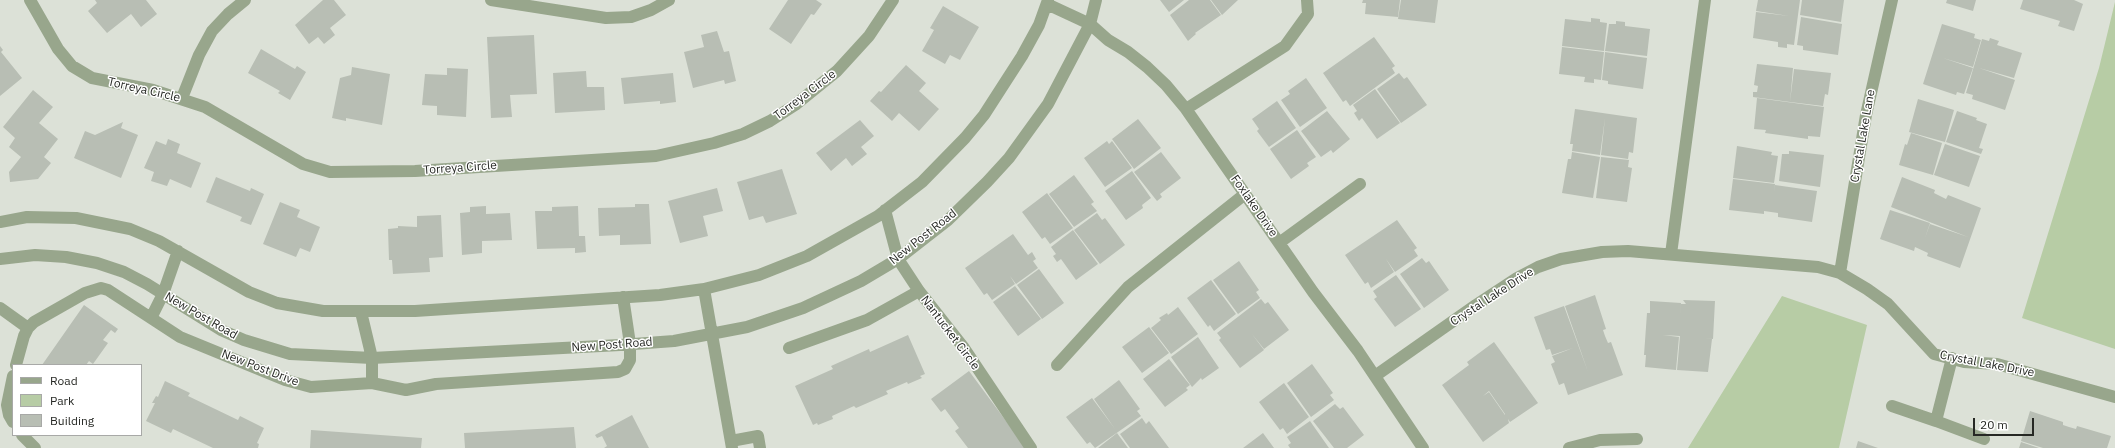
<!DOCTYPE html>
<html>
<head>
<meta charset="utf-8">
<style>
  body { margin:0 }
  #map { position:relative; width:2115px; height:448px; overflow:hidden; background:#dce1d7; font-family:"IBM Plex Sans",sans-serif }
  canvas { display:block }
  .legend { position:absolute; left:12px; top:364px; width:130px; height:72px; box-sizing:border-box; background:#fff; border:1px solid #a8a9a7; margin:0; padding:5px 7px; list-style:none; font-size:12px; color:#262824 }
  .legend li { display:flex; align-items:center; gap:8px; height:20px }
  .legend b { width:20px; border:1px solid #a8a9a7 }
  .scale { position:absolute; left:1973px; top:418px; width:61px; height:18px; box-sizing:border-box; border:2px solid #262824; border-top:0; padding-left:5px; font-size:12px; line-height:14px; white-space:nowrap; color:#262824; -webkit-text-stroke:3px #fff; paint-order:stroke }
</style>
</head>
<body>
<div id="map">
<canvas width="2115" height="448"></canvas>
<ul class="legend">
<li><b style="height:5px;background:#98a68c"></b>Road</li>
<li><b style="height:11px;background:#b7cca5"></b>Park</li>
<li><b style="height:11px;background:#b8beb4"></b>Building</li>
</ul>
<div class="scale">20 m</div>
</div>
<script>
const ctx = document.querySelector('canvas').getContext('2d');
ctx.lineJoin = 'round';
function fillPath(path, color) {
  ctx.fillStyle = color;
  ctx.fill(path, 'evenodd');
}
function shape(rows) {
  const path = new Path2D();
  for (const r of rows) {
    path.moveTo(r[0], r[1]);
    for (let i = 2; i < r.length; i += 2) path.lineTo(r[i], r[i + 1]);
  }
  return path;
}
function trace(path, color, width, dash) {
  ctx.strokeStyle = color;
  ctx.lineWidth = width;
  ctx.lineCap = dash ? 'butt' : 'round';
  ctx.setLineDash(dash || []);
  ctx.stroke(path);
}
function label(font, color, halo, rows, align = 'center') {
  ctx.font = font + ' "IBM Plex Sans",sans-serif';
  ctx.lineWidth = 3;
  ctx.setLineDash([]);
  ctx.textBaseline = 'middle';
  ctx.strokeStyle = halo;
  ctx.fillStyle = color;
  for (const [text, x, y, turn = 0] of rows) {
    ctx.save();
    ctx.translate(x, y);
    ctx.rotate((+turn || 0) * Math.PI / 180);
    ctx.textAlign = isNaN(turn) ? turn : align;
    if (halo) ctx.strokeText(text, 0, 0);
    ctx.fillText(text, 0, 0);
    ctx.restore();
  }
}
fillPath(shape([
  [2115,2,2115,349,2022,318,2099,68],
  [1782,296,1867,325,1839,448,1688,448]
]), '#b7cca5');
fillPath(shape([
  [95,0,146,0,157,14,141,27,131,14,107,33,88,11,97,3],
  [323,0,334,0,346,15,330,28,335,35,324,44,318,37,309,44,295,25],
  [788,0,816,0,822,4,814,15,811,14,791,44,769,29],
  [1160,0,1184,0,1169,12],
  [1189,0,1210,0,1221,15,1195,33,1196,34,1188,41,1170,15],
  [1211,0,1238,0,1222,15],
  [1363,0,1400,0,1398,17,1365,14,1366,3,1362,3],
  [1401,0,1438,0,1435,23,1398,19],
  [1758,0,1800,0,1794,45,1787,44,1787,48,1778,47,1778,42,1753,38,1756,12,1789,16,1756,11],
  [1802,0,1844,0,1841,22,1800,15],
  [1947,0,1976,0,1973,11,1946,3],
  [2023,0,2074,0,2083,4,2074,31,2058,26,2060,21,2020,9],
  [943,6,979,27,960,60,950,55,945,64,922,51,934,30,930,28],
  [1801,17,1842,24,1838,55,1803,50,1803,46,1797,45],
  [1591,18,1600,19,1600,22,1607,23,1604,51,1562,46,1565,19,1591,22],
  [1616,21,1625,22,1625,26,1650,29,1647,56,1605,51,1609,24,1616,24],
  [1942,24,1975,34,1974,38,1981,40,1973,67,1943,58,1973,68,1964,94,1957,92,1956,95,1923,84],
  [717,31,724,52,729,51,736,81,725,84,724,80,693,88,684,52,704,47,701,35],
  [534,35,537,94,510,95,512,117,491,118,487,37],
  [1374,37,1395,66,1392,68,1395,73,1350,106,1346,100,1343,102,1323,73],
  [1990,38,1999,41,1997,45,2022,53,2014,78,1979,68,2015,80,2005,110,1972,99,1973,95,1966,93,1982,39,1989,41],
  [0,46,3,50,1,52,22,78,0,96],
  [1562,47,1604,52,1601,80,1594,79,1594,83,1584,82,1585,77,1559,74],
  [261,49,295,69,297,66,306,72,290,100,278,93,280,91,248,73],
  [1605,52,1647,58,1643,89,1608,84,1608,81,1602,80],
  [1757,64,1793,68,1790,102,1753,97,1753,92,1757,92,1758,86,1754,85],
  [906,65,926,83,919,91,939,109,919,131,899,113,892,121,870,101,879,91,881,92],
  [352,67,390,74,382,125,346,118,346,121,332,118,340,78,351,75],
  [447,68,468,69,466,117,437,115,437,106,422,105,425,74,447,75],
  [1794,69,1831,73,1828,95,1825,94,1823,106,1790,102],
  [586,71,587,87,604,87,605,110,555,113,553,73],
  [673,73,676,102,660,104,660,101,624,104,621,78],
  [1399,73,1404,79,1407,77,1427,105,1401,123,1377,89],
  [1306,78,1327,108,1300,127,1281,100,1290,94,1288,91],
  [1375,89,1400,123,1377,139,1362,118,1359,121,1354,113,1357,111,1353,105],
  [33,90,53,107,39,123,58,139,44,157,51,163,38,179,10,182,9,172,21,157,9,147,15,138,3,127],
  [1757,98,1824,107,1820,137,1808,136,1808,139,1787,136,1765,133,1766,130,1754,129],
  [1918,99,1954,110,1945,142,1909,132],
  [1277,101,1296,128,1269,147,1257,131,1259,129,1252,119],
  [1575,109,1637,118,1633,153,1629,152,1628,159,1601,155,1605,118,1600,155,1572,151,1573,144,1570,144],
  [1327,111,1350,139,1333,153,1331,150,1321,157,1301,131],
  [1957,111,1977,118,1976,120,1987,124,1979,148,1983,149,1981,154,1946,142],
  [1138,119,1161,148,1134,169,1112,139],
  [860,120,874,136,861,147,867,154,852,166,846,158,831,171,816,153],
  [123,122,121,128,138,135,121,178,74,158,85,131,95,135],
  [1297,130,1316,157,1307,163,1309,166,1291,179,1270,149],
  [1911,133,1942,143,1933,175,1899,165,1905,144,1907,145],
  [168,139,180,144,177,153,201,163,191,188,170,179,167,186,151,181,154,172,144,168,156,141,166,145],
  [1107,141,1109,144,1112,141,1132,168,1105,187,1084,158],
  [1945,144,1980,156,1969,187,1934,175],
  [1737,146,1772,152,1771,155,1778,156,1774,183,1733,178],
  [1789,151,1824,155,1820,187,1779,181,1782,154,1789,154],
  [1161,152,1181,178,1160,194,1162,197,1157,201,1134,172],
  [1572,152,1600,157,1593,198,1562,193,1568,159,1571,159],
  [1601,157,1629,160,1628,167,1632,168,1627,202,1596,198],
  [782,169,797,214,766,223,763,216,749,220,737,182],
  [1132,171,1151,198,1142,205,1143,208,1126,220,1105,191],
  [1074,175,1094,202,1091,204,1097,211,1074,227,1049,194],
  [216,177,250,191,251,188,264,194,251,225,240,221,242,217,206,202],
  [1902,177,1935,190,1934,193,1946,199,1948,195,1981,208,1960,268,1927,256,1928,253,1915,247,1914,251,1880,239,1890,210,1930,223,1925,238,1930,224,1968,237,1891,207],
  [1733,179,1775,184,1774,193,1775,185,1817,191,1812,222,1778,217,1778,213,1764,211,1764,214,1729,210],
  [717,188,723,211,703,216,708,236,680,243,668,201],
  [1047,193,1073,228,1050,244,1045,237,1042,239,1022,212],
  [280,202,300,210,297,217,320,227,310,252,300,248,296,257,263,244],
  [635,204,649,204,651,244,620,245,620,235,599,236,598,208,635,207],
  [486,206,486,214,510,213,512,240,482,241,482,253,462,255,460,213,470,212,470,207],
  [578,206,579,236,585,236,586,252,575,253,575,248,537,249,535,211,552,211,552,207],
  [1097,213,1102,220,1105,218,1125,245,1100,264,1074,230],
  [441,215,443,257,429,258,430,272,393,274,392,260,389,260,388,229,398,228,398,226,417,227,417,216],
  [1397,220,1417,248,1414,250,1418,256,1395,272,1386,259,1394,272,1371,288,1368,282,1365,284,1345,255],
  [1073,230,1098,264,1076,280,1061,259,1057,262,1053,256,1056,254,1051,247],
  [1013,234,1028,255,1032,252,1036,259,1033,261,1038,268,1016,284,1010,276,1015,284,992,300,987,293,984,295,965,268],
  [1422,258,1426,263,1429,261,1449,290,1424,308,1400,274],
  [1239,261,1259,290,1256,292,1260,298,1238,314,1213,280],
  [1039,269,1064,303,1042,319,1017,285],
  [1396,275,1421,309,1395,327,1374,299,1377,297,1373,291],
  [1211,280,1236,314,1214,331,1210,325,1208,327,1187,298],
  [1015,286,1041,319,1018,336,993,302],
  [1595,295,1606,329,1603,330,1605,336,1608,343,1611,342,1623,375,1568,395,1564,383,1559,385,1551,364,1555,362,1552,356,1573,348,1552,355,1550,349,1546,350,1534,317,1564,306,1588,372,1579,346,1591,342,1579,346,1565,306],
  [1261,299,1265,304,1268,302,1289,330,1264,349,1252,334,1264,350,1240,368,1219,340,1221,338,1217,333],
  [1683,300,1715,301,1713,339,1704,338,1712,339,1708,372,1677,370,1680,336,1663,335,1679,337,1676,370,1645,367,1646,355,1644,355,1647,313,1650,313,1650,301,1681,303,1680,334,1681,304,1686,304],
  [84,305,118,329,115,333,111,330,103,340,108,343,93,364,89,361,86,365,42,365],
  [1178,307,1198,334,1171,354,1151,328,1161,320,1159,318,1167,313,1168,315],
  [1149,327,1169,353,1142,373,1122,347],
  [908,335,925,374,920,376,922,378,908,384,907,382,886,391,888,394,856,408,854,406,832,416,833,419,818,425,817,423,813,425,795,386,833,369,831,366,869,349,870,352],
  [1198,337,1219,368,1202,380,1201,378,1192,387,1171,357],
  [1494,342,1538,403,1510,422,1508,419,1509,423,1483,442,1442,385,1469,365,1467,362],
  [1489,391,1505,414,1505,415,1489,392,1483,396],
  [1169,359,1190,385,1186,388,1188,390,1165,407,1143,379],
  [1312,364,1333,393,1330,395,1334,400,1311,417,1287,383],
  [969,371,1026,448,968,448,955,431,959,428,945,409,941,412,931,399],
  [1119,380,1140,409,1137,411,1141,416,1095,448,1090,442,1087,444,1066,417,1092,398,1115,429,1094,399],
  [165,381,190,393,188,396,238,420,240,416,264,428,257,443,259,444,258,448,213,448,173,429,171,433,146,421,155,403,152,403,156,396,158,397],
  [1284,383,1309,417,1287,434,1283,428,1280,430,1259,402],
  [1335,404,1340,409,1343,407,1364,435,1347,448,1334,448,1313,421],
  [2030,411,2063,422,2063,425,2069,427,2076,429,2077,426,2111,436,2107,448,2043,448,2021,441],
  [632,415,649,448,604,448,607,446,602,436,597,438,595,435],
  [1142,418,1146,424,1149,421,1169,448,1130,448,1120,434],
  [1310,421,1329,448,1290,448,1288,445,1291,443,1287,437],
  [574,427,576,448,465,448,464,433],
  [311,430,422,438,421,448,310,448],
  [1117,433,1128,448,1098,448],
  [1263,433,1274,448,1243,448],
  [1858,441,1878,448,1856,448],
  [2021,442,2039,448,2019,448]
]), '#b8beb4');
trace(shape([
  [30,0,58,49,72,66,92,78,153,90,205,107,303,164,330,172,415,171,656,156,714,143,743,134,770,121,795,105,837,71,869,36,893,0],
  [491,0,606,18,631,17,651,10,669,0],
  [1047,4,1090,24,1108,40,1128,52,1147,67,1166,85,1186,109,1313,292,1358,351,1423,448],
  [182,98,199,55,212,31,228,14,245,0],
  [1186,109,1285,46,1308,14,1307,0],
  [885,210,898,259,919,291,964,348,1031,448],
  [0,222,27,217,76,218,130,229,159,241,249,292,277,303,323,311,415,311,660,295,704,289,759,275,807,256,878,216,922,182,965,138,984,115,1022,56,1039,25,1048,0],
  [1279,243,1360,184],
  [1671,254,1705,0],
  [0,259,35,255,66,257,97,263,124,272,147,284,221,330,244,340,290,354,372,358,620,345,674,341,747,327,803,308,861,281,898,259,948,220,987,182,1009,158,1048,104,1090,24,1096,0],
  [1840,273,1866,115,1892,0],
  [704,289,732,448],
  [0,308,28,328],
  [361,312,372,358,372,383],
  [151,318,163,294,178,251],
  [789,348,867,320,919,291],
  [1952,358,1936,421,1984,439],
  [16,365,24,336,28,328,34,322,85,293,101,288,108,290,180,337,285,380,311,387,372,383,406,390,436,384,618,372,625,369,630,360,630,344,623,297],
  [1057,365,1128,287,1245,194],
  [13,376,7,405,9,415,13,422],
  [1375,376,1476,305,1517,278,1538,267,1561,259,1602,252,1628,251,1818,267,1840,273,1867,289,1888,304,1934,354,1964,362,1997,364,2115,397],
  [1892,406,1936,421],
  [22,435,35,448],
  [731,441,758,436,760,448],
  [1569,448,1600,440,1637,439]
]), '#98a68c', 12);
label('12px', '#262824', '#fff', [
  ["Torreya Circle",144,90,13],
  ["Torreya Circle",805,95,-37],
  ["Crystal Lake Lane",1863,136,-80],
  ["Torreya Circle",460,168,-4],
  ["Foxlake Drive",1254,206,55],
  ["New Post Road",923,237,-38],
  ["Crystal Lake Drive",1492,297,-33],
  ["New Post Road",201,316,30],
  ["Nantucket Circle",950,333,53],
  ["New Post Road",612,345,-4],
  ["Crystal Lake Drive",1987,364,11],
  ["New Post Drive",260,368,21]
]);
</script>
</body>
</html>
